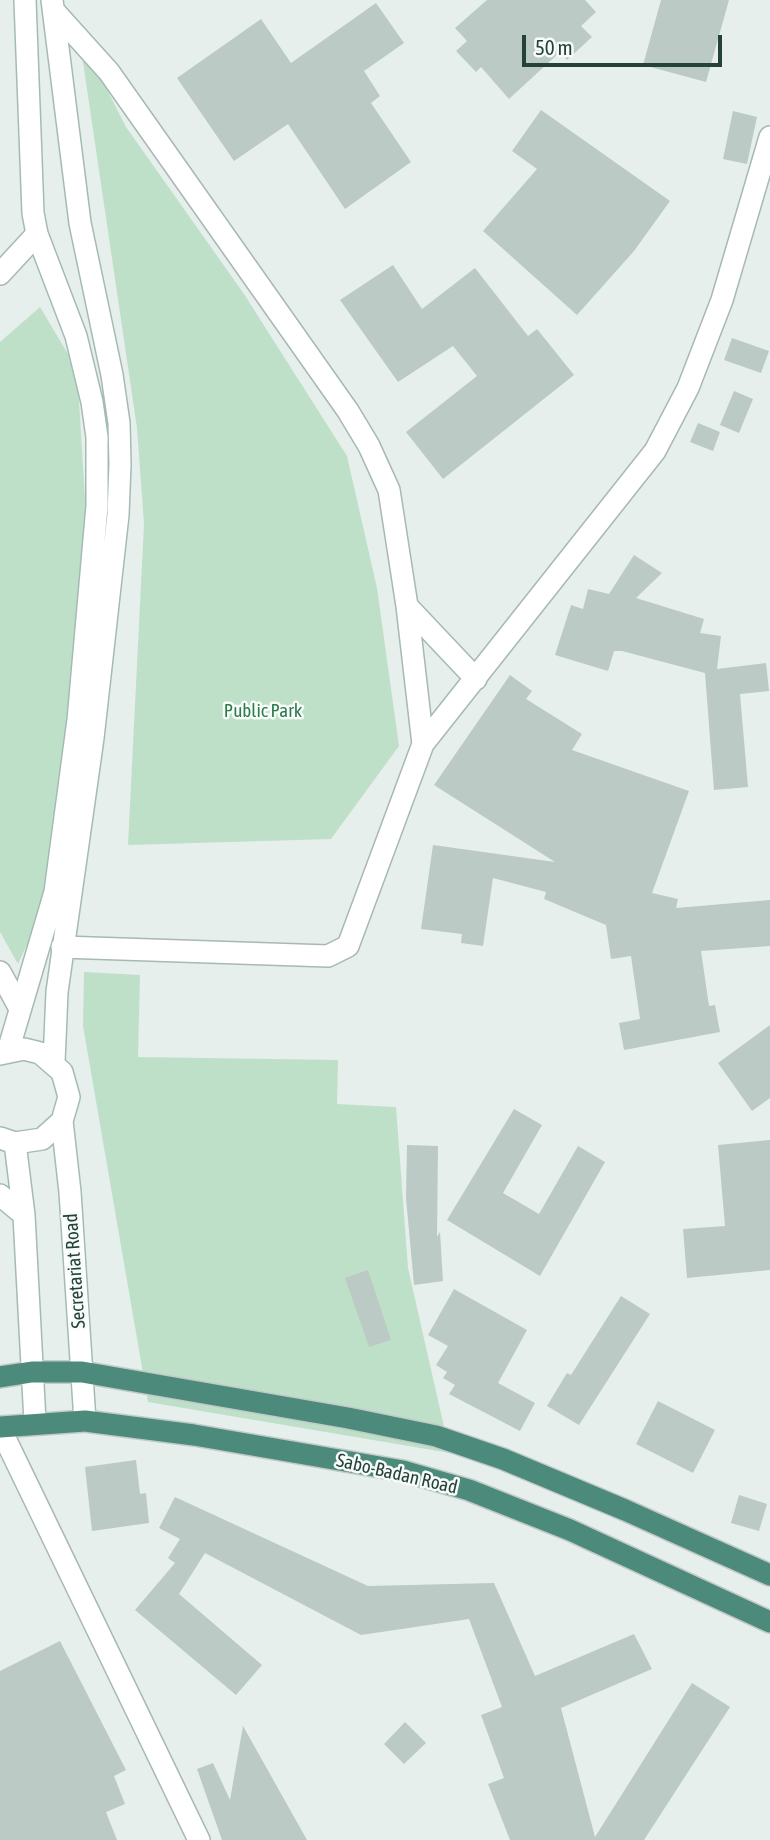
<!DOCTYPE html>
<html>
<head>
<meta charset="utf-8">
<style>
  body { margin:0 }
  #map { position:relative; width:770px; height:1840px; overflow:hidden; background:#e6efeb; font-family:"Asap Condensed",sans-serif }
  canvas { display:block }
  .scale { position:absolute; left:522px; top:35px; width:200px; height:32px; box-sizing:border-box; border:4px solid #24423a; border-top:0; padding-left:9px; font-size:21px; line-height:24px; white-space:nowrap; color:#24423a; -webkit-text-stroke:5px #f7fbf9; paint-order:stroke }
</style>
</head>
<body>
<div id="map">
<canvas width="770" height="1840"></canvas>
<div class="scale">50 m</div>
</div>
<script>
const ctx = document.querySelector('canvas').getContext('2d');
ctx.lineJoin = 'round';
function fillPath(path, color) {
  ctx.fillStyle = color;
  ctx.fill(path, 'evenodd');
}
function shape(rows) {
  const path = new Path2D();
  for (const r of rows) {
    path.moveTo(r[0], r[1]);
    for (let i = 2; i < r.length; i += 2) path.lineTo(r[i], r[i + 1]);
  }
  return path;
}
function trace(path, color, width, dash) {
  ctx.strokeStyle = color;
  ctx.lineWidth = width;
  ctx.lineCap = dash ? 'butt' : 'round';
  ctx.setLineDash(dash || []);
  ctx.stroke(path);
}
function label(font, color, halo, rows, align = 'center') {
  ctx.font = font + ' "Asap Condensed",sans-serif';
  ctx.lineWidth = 5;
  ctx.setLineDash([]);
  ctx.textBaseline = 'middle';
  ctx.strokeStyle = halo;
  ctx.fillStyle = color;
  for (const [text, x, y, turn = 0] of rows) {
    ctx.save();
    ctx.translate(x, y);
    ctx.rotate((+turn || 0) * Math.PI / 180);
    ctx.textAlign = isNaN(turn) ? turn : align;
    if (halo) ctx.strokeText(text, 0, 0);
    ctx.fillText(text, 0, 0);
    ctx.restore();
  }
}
fillPath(shape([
  [79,35,126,127,244,294,347,456,377,588,399,746,331,839,128,845,144,524,137,428],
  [40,307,77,369,88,547,55,884,18,964,0,932,0,342],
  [84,972,140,975,138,1057,338,1060,337,1104,396,1107,408,1268,450,1453,148,1402,83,1026]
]), '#bfe0c8');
fillPath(shape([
  [487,0,585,0,596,12,581,26,592,37,567,60,560,52,509,99,481,67,476,72,456,51,467,41,455,28],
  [661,0,729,0,706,82,643,65],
  [376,3,404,43,364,71,380,96,371,103,411,162,345,209,288,124,234,161,177,78,261,19,291,63],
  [541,110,670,201,634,251,577,315,483,231,537,169,512,151],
  [733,111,757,117,747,164,723,159],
  [393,265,422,309,475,268,528,336,537,329,574,375,443,479,406,432,477,376,453,346,398,382,340,300],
  [732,338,769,351,761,373,724,360],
  [734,391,753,399,739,433,720,425],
  [698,423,720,432,713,451,690,442],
  [634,555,662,573,636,598,704,619,700,633,721,636,717,669,766,663,769,691,740,694,748,787,714,790,705,673,622,651,614,651,608,671,555,655,571,605,583,609,588,589,609,594],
  [510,675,532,691,526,699,582,734,572,750,689,791,652,893,678,899,676,908,770,900,770,946,701,951,709,1006,715,1005,720,1032,624,1050,619,1023,640,1019,631,956,611,959,606,925,544,899,546,892,493,878,483,946,461,943,462,934,421,929,433,845,555,862,434,785],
  [770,1025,770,1098,752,1111,718,1063],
  [514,1109,542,1125,503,1193,539,1214,578,1146,605,1162,540,1276,447,1220],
  [770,1140,770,1270,687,1278,683,1229,725,1226,718,1145],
  [407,1145,438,1146,437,1237,440,1232,443,1281,414,1285,406,1198],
  [368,1270,391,1340,369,1347,345,1278],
  [454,1289,527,1330,498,1383,535,1403,520,1431,449,1394,455,1385,443,1378,447,1372,436,1365,448,1346,428,1335],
  [621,1296,650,1314,579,1425,547,1406,567,1373,571,1375],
  [658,1401,715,1430,693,1473,636,1444],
  [136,1460,140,1494,146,1493,149,1523,92,1531,85,1467],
  [739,1495,767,1504,759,1531,731,1523],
  [175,1497,368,1586,494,1583,535,1676,634,1634,652,1669,561,1708,595,1837,692,1683,730,1707,644,1840,510,1840,488,1784,504,1778,481,1715,502,1707,469,1619,361,1635,205,1553,179,1594,262,1665,236,1695,135,1610,175,1563,168,1558,180,1539,159,1528],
  [60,1641,126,1770,114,1776,125,1804,106,1812,117,1840,0,1840,0,1671],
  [405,1722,426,1743,404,1764,384,1744],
  [243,1726,307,1840,222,1840,197,1769,213,1763,230,1800]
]), '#bbcac4');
const minor = shape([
  [55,12,109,72,348,411,369,446,389,490,407,606,423,744],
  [0,274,37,234],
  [407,606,476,679],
  [62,947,328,956,348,946,423,744,655,451,688,388,722,300,770,137],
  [0,1428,199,1840]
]);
const tertiary = shape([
  [0,972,19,1007]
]);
const secondary = shape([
  [52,0,80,223,112,375,119,423,120,464,118,515,93,738,57,992,54,1062],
  [8,1051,55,892,78,720,97,506,97,437,92,402,76,336,37,234,33,213,25,0],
  [0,1054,24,1049,40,1053,62,1072,69,1097,62,1121,42,1139,15,1143,0,1138],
  [62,1121,70,1192,85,1421],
  [15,1143,24,1215,35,1422],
  [0,1195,24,1215]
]);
const trunk = shape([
  [0,1377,32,1372,82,1372,348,1418,436,1436,503,1459,625,1510,770,1575],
  [0,1427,85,1421,194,1435,403,1471,469,1490,570,1530,770,1622]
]);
trace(minor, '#a8b8b2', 24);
trace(tertiary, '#a8b8b2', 24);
trace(secondary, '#a4bbb3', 24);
trace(trunk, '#c2cac8', 24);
trace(minor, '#fff', 21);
trace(tertiary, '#fff', 21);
trace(secondary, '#fff', 21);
trace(trunk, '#4c8a7c', 21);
label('19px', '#2d7a4b', '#f7fbf9', [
  ["Public Park",263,711]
]);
label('19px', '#24423a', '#f7fbf9', [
  ["Secretariat Road",75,1271,-94],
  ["Sabo-Badan Road",397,1474,13]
]);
</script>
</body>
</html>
